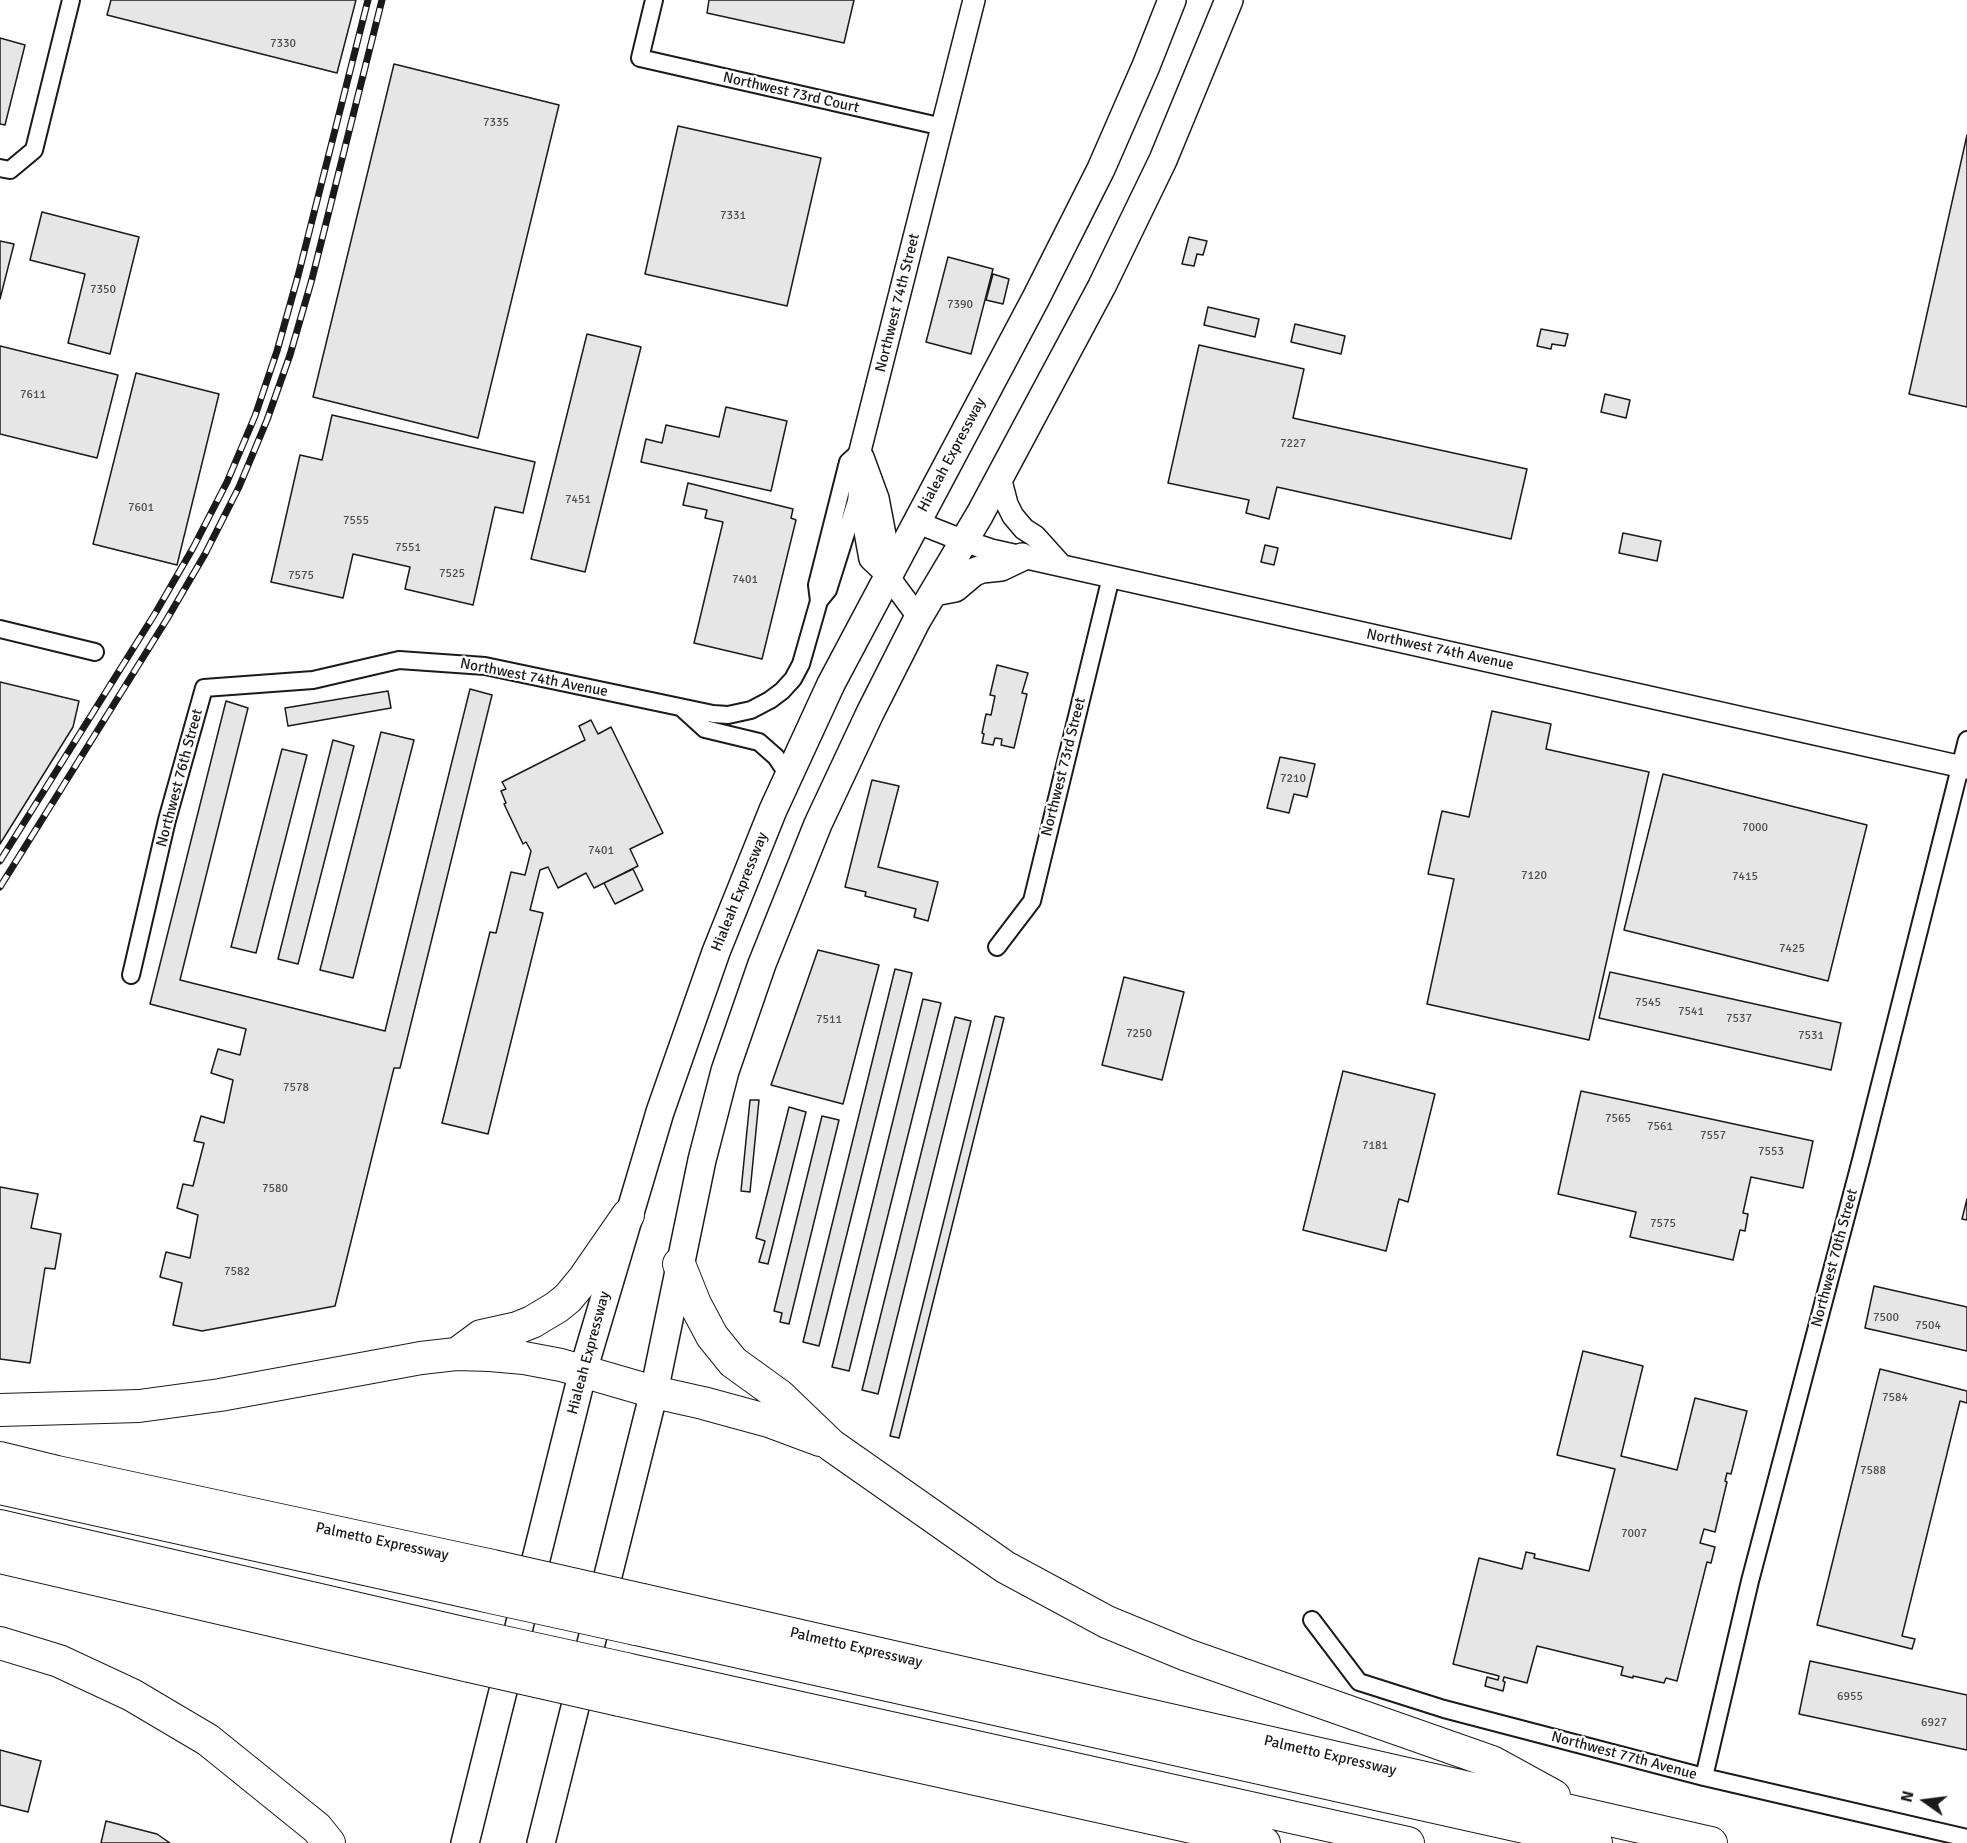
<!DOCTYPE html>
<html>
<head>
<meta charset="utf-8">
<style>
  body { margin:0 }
  #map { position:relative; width:1967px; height:1843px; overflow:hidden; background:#fff; font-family:Signika,sans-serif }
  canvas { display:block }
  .north { position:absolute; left:1895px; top:1771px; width:60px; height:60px; -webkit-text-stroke:4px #fff; paint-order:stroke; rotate:284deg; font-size:16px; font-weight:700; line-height:24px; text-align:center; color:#1a1a1a }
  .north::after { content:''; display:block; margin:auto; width:21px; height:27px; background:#1a1a1a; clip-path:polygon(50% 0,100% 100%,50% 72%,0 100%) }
</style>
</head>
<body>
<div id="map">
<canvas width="1967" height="1843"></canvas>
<div class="north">N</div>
</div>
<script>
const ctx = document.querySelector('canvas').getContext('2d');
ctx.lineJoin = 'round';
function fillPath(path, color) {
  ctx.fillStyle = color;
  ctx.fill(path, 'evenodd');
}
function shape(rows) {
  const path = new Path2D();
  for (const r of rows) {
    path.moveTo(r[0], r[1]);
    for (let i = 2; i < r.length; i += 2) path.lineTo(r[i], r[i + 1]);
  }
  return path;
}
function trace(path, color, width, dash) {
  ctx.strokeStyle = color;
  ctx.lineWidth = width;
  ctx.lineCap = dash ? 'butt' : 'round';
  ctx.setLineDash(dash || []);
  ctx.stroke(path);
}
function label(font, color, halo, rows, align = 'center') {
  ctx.font = font + ' Signika,sans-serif';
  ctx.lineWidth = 4.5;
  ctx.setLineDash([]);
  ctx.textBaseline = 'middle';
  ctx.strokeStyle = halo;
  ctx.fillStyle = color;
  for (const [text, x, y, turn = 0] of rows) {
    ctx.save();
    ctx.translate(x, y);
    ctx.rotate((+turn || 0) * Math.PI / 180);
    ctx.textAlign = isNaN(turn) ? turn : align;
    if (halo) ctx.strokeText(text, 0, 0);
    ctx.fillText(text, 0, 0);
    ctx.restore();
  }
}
const building = shape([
  [111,0,356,0,337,73,107,15,111,0],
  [709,0,854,0,844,43,707,13,709,0],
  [0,38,25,45,5,125,0,124,0,38],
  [394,64,559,105,478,438,313,397,394,64],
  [678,126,821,158,787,306,645,274,678,126],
  [1967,135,1967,407,1909,394,1967,135],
  [42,212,139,237,110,354,68,343,85,274,30,260,42,212],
  [1189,237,1207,241,1203,255,1197,254,1194,266,1182,264,1189,237],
  [0,241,14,244,0,299,0,241],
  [948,257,993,269,971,354,926,342,948,257],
  [993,274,1009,279,1003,304,986,300,993,274],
  [1208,307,1259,319,1255,337,1204,325,1208,307],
  [1295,324,1345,336,1341,354,1291,342,1295,324],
  [1541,329,1568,334,1565,346,1552,344,1551,349,1537,346,1541,329],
  [587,334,641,347,585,572,531,559,587,334],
  [1199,345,1304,369,1293,418,1527,469,1511,539,1277,487,1269,519,1246,513,1249,500,1168,483,1199,345],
  [0,346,118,375,97,458,0,434,0,346],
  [136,373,219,394,177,565,93,544,136,373],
  [1605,394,1630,400,1626,418,1601,412,1605,394],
  [726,407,787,421,771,491,641,462,646,439,662,443,666,425,719,437,726,407],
  [332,415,535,462,523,513,495,507,473,605,405,589,410,567,353,554,343,598,271,582,300,455,322,460,332,415],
  [688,483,793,509,791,518,796,520,762,659,694,643,723,522,705,518,707,510,683,505,688,483],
  [1623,533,1661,541,1657,561,1619,553,1623,533],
  [1265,545,1278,548,1274,565,1261,562,1265,545],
  [997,665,1028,673,1022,693,1027,694,1014,748,1001,745,1002,739,995,738,993,745,982,743,984,734,982,733,986,714,991,715,995,696,990,695,997,665],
  [0,682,79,701,73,727,0,844,0,682],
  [470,689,492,695,400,1068,394,1068,335,1306,202,1331,173,1325,182,1283,160,1277,166,1252,190,1258,198,1215,177,1208,183,1184,193,1186,204,1143,194,1141,201,1116,224,1123,233,1080,211,1073,218,1049,240,1055,246,1029,150,1004,226,701,248,708,180,980,385,1031,470,689],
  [388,691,391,708,288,726,285,708,388,691],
  [1492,711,1551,724,1546,749,1649,772,1589,1040,1427,1004,1454,879,1428,874,1442,811,1469,817,1492,711],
  [591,720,598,734,611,727,663,833,630,849,638,866,594,888,586,873,558,888,548,867,540,870,530,910,543,913,488,1134,442,1123,490,932,496,933,511,872,525,875,531,851,526,842,523,844,504,804,506,803,501,791,506,789,502,782,585,740,579,726,591,720],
  [381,732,414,740,353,978,320,970,381,732],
  [333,740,354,746,298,964,278,959,333,740],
  [282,749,307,755,256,953,231,947,282,749],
  [1280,757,1315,764,1307,797,1294,794,1289,813,1267,808,1280,757],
  [1663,774,1867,825,1828,981,1624,930,1663,774],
  [872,780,899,786,878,867,938,882,928,921,914,917,916,909,865,896,866,892,845,887,872,780],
  [633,869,643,890,615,904,604,883,633,869],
  [818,950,879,965,843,1104,771,1085,818,950],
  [895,969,912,973,819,1346,803,1342,895,969],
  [1610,972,1841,1023,1831,1070,1599,1018,1610,972],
  [1124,977,1184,992,1162,1080,1102,1065,1124,977],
  [923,999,941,1003,849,1371,832,1367,923,999],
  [995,1016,1004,1018,899,1438,890,1436,995,1016],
  [955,1017,971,1021,878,1394,862,1390,955,1017],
  [1343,1071,1435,1094,1408,1202,1399,1199,1386,1251,1303,1230,1343,1071],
  [1581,1091,1813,1141,1803,1188,1751,1177,1743,1213,1748,1214,1745,1231,1740,1230,1733,1260,1630,1237,1636,1212,1558,1194,1581,1091],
  [750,1100,759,1100,750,1192,741,1191,750,1100],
  [789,1107,806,1112,768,1264,759,1262,765,1241,756,1238,789,1107],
  [822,1116,839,1120,789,1324,780,1322,782,1313,774,1311,822,1116],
  [0,1187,38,1194,31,1228,61,1234,55,1269,45,1268,30,1363,0,1359,0,1187],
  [1967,1199,1967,1220,1962,1219,1967,1199],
  [1874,1286,1967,1307,1967,1351,1865,1328,1874,1286],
  [1583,1351,1643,1366,1621,1456,1677,1470,1695,1398,1747,1411,1731,1474,1727,1473,1725,1481,1727,1482,1715,1532,1704,1529,1700,1543,1715,1547,1711,1563,1707,1562,1677,1681,1666,1678,1664,1683,1633,1676,1633,1678,1621,1675,1623,1667,1537,1646,1527,1683,1504,1677,1503,1681,1505,1682,1503,1691,1485,1686,1487,1677,1498,1680,1499,1676,1453,1664,1479,1558,1522,1569,1526,1552,1535,1554,1534,1558,1589,1571,1615,1469,1557,1455,1583,1351],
  [1880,1369,1967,1391,1967,1403,1960,1401,1902,1636,1915,1639,1912,1649,1817,1625,1880,1369],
  [1810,1661,1967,1695,1967,1750,1799,1714,1810,1661],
  [0,1750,41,1761,28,1812,0,1805,0,1750],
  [106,1821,157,1834,170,1843,101,1843,106,1821]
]);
fillPath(building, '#e6e6e6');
trace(building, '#1a1a1a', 1.5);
const minor = shape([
  [654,0,640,58,943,127],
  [0,168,10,170,34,150,71,0],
  [819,601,828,590,858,495],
  [0,629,95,652],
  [683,709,705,729,759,742,776,757,788,775],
  [997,947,1032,901,1111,577],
  [131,975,167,820,204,688,313,680,399,660,485,666,713,714,728,715,751,710,770,700,782,691,793,679,801,664,819,601,817,585,848,462,860,451],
  [1312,1620,1359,1682,1444,1709,1704,1777,1967,1838],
  [1704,1777,1750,1581,1861,1160,1967,740]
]);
const tertiary = shape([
  [863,457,878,498,886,540,888,576],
  [1000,477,1007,504,1013,516,1024,529,1035,536,1062,566],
  [916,522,964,541,991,550,1967,768],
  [919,618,888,576,870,559,859,499,860,451,974,0]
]);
const primary = shape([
  [934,592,955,588,974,572,982,569,1001,567,1022,557],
  [465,1843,583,1371,660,1112,716,952,773,810,831,684,1036,298,1101,169,1146,66,1172,0],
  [541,1843,654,1392,702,1160,725,1071,762,964,818,824,870,713,917,620,980,514,1102,286,1163,160,1229,0]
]);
const motorway = shape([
  [679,1264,695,1304,712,1336,733,1362,780,1396,831,1445,1005,1567,1107,1622,1187,1655,1492,1762,1554,1796],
  [458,1353,481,1336,517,1328,532,1322,557,1307,568,1298,583,1280,628,1215],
  [0,1410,139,1406,220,1395,421,1358,456,1354,490,1355,524,1358,561,1365,654,1392,703,1403,769,1421,820,1440],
  [0,1458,57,1472,493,1566],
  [0,1488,486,1596],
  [0,1526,476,1636],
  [0,1557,469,1666],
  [643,1600,1711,1843],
  [636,1629,1596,1843],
  [0,1643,59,1661,132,1695,208,1740,317,1828,329,1843],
  [626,1669,1408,1843],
  [619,1700,1264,1843]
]);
trace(minor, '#1a1a1a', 20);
trace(tertiary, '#1a1a1a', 24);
trace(primary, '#1a1a1a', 30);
trace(motorway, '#1a1a1a', 34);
trace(minor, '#fff', 16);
trace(tertiary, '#fff', 21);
trace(primary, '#fff', 27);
trace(motorway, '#fff', 32);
const rail = shape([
  [0,861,156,612,193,548,227,482,255,416,277,351,298,276,368,0],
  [0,887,167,619,205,554,239,487,267,420,290,355,312,279,382,0]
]);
trace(rail, '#1a1a1a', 7);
trace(rail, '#fff', 4.5, [14]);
const motorwayBridge = shape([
  [493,1566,643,1600],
  [486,1596,636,1629],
  [476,1636,626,1669],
  [469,1666,619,1700]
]);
trace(motorwayBridge, '#1a1a1a', 34, []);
trace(motorwayBridge, '#fff', 32);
label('12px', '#4d4d4d', null, [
  ["7330",283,44],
  ["7335",496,123],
  ["7331",733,216],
  ["7350",103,290],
  ["7390",960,305],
  ["7611",33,395],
  ["7227",1293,444],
  ["7451",578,500],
  ["7601",141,508],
  ["7555",356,521],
  ["7551",408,548],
  ["7525",452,574],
  ["7575",301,576],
  ["7401",745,580],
  ["7210",1293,779],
  ["7000",1755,828],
  ["7401",601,851],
  ["7120",1534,876],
  ["7415",1745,877],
  ["7425",1792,949],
  ["7545",1648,1003],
  ["7541",1691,1012],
  ["7537",1739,1019],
  ["7511",829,1020],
  ["7250",1139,1034],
  ["7531",1811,1036],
  ["7578",296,1088],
  ["7565",1618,1119],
  ["7561",1660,1127],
  ["7557",1713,1136],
  ["7181",1375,1146],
  ["7553",1771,1152],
  ["7580",275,1189],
  ["7575",1663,1224],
  ["7582",237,1272],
  ["7500",1886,1318],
  ["7504",1928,1326],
  ["7584",1895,1398],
  ["7588",1873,1471],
  ["7007",1634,1534],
  ["6955",1850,1697],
  ["6927",1934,1723]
]);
label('15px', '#1a1a1a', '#fff', [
  ["Northwest 73rd Court",791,93,13],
  ["Northwest 74th Street",898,303,-76],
  ["Hialeah Expressway",952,455,-62],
  ["Northwest 74th Avenue",1440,650,12],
  ["Northwest 74th Avenue",534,678,11],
  ["Northwest 73rd Street",1064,767,-76],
  ["Northwest 76th Street",180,778,-75],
  ["Hialeah Expressway",740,892,-68],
  ["Northwest 70th Street",1835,1258,-75],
  ["Hialeah Expressway",589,1353,-75],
  ["Palmetto Expressway",382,1542,12],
  ["Palmetto Expressway",856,1648,13],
  ["Palmetto Expressway",1330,1756,13],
  ["Northwest 77th Avenue",1624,1756,15]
]);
</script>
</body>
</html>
